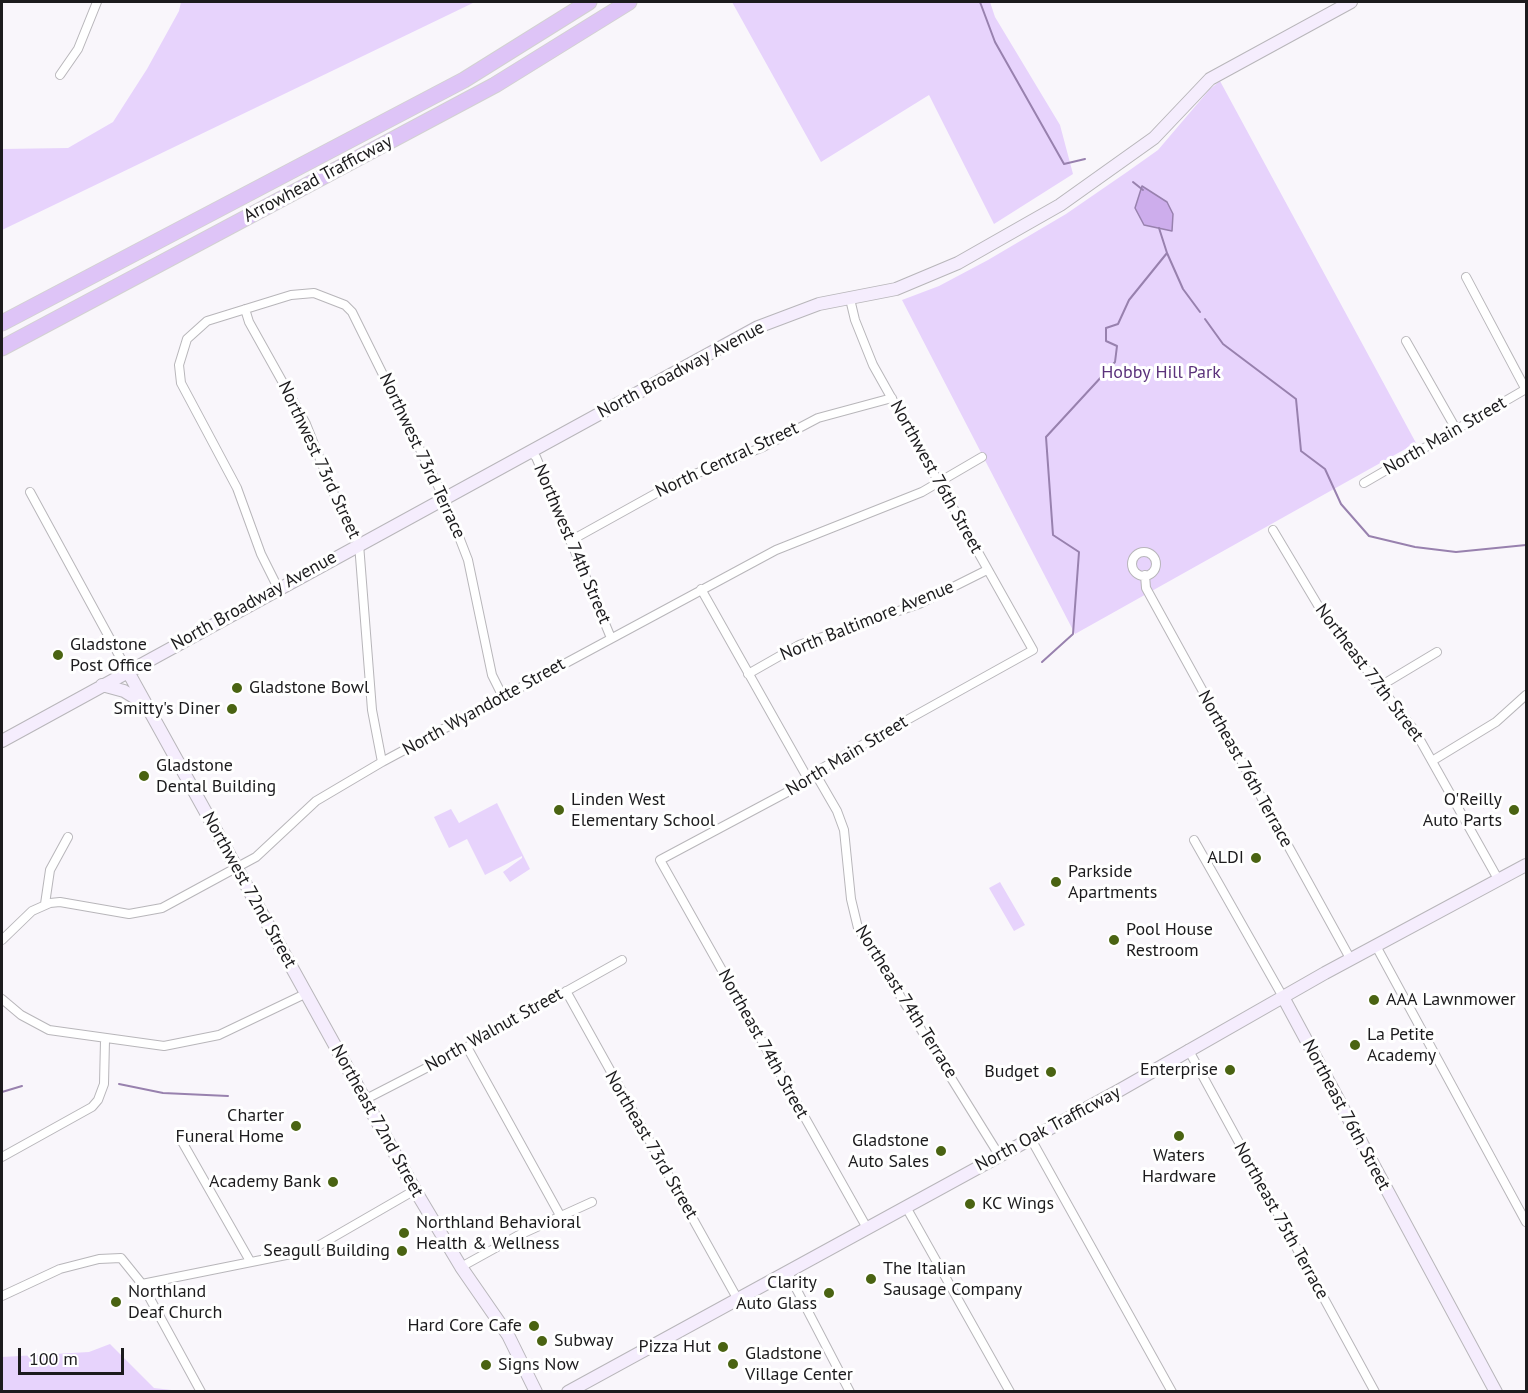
<!DOCTYPE html>
<html>
<head>
<meta charset="utf-8">
<style>
  body { margin:0 }
  #map { position:relative; width:1528px; height:1393px; overflow:hidden; background:#f9f6fb; font-family:"PT Sans",sans-serif }
  canvas { display:block }
  .frame { position:absolute; inset:0; border:3px solid #1c1b1d; pointer-events:none }
  .scale { position:absolute; left:18px; top:1348px; width:106px; height:27px; box-sizing:border-box; border:3px solid #1c1b1d; border-top:0; padding-left:8px; font-size:18px; line-height:21px; white-space:nowrap; color:#1c1b1d; -webkit-text-stroke:4px #fff; paint-order:stroke }
</style>
</head>
<body>
<div id="map">
<canvas width="1528" height="1393"></canvas>
<div class="frame"></div>
<div class="scale">100 m</div>
</div>
<script>
const ctx = document.querySelector('canvas').getContext('2d');
ctx.lineJoin = 'round';
function fillPath(path, color) {
  ctx.fillStyle = color;
  ctx.fill(path, 'evenodd');
}
function shape(rows) {
  const path = new Path2D();
  for (const r of rows) {
    if (r.length === 3) {
      path.moveTo(r[0] + r[2], r[1]);
      path.arc(r[0], r[1], r[2], 0, 2 * Math.PI);
      continue;
    }
    path.moveTo(r[0], r[1]);
    for (let i = 2; i < r.length; i += 2) path.lineTo(r[i], r[i + 1]);
  }
  return path;
}
function trace(path, color, width, dash) {
  ctx.strokeStyle = color;
  ctx.lineWidth = width;
  ctx.lineCap = dash ? 'butt' : 'round';
  ctx.setLineDash(dash || []);
  ctx.stroke(path);
}
function label(font, color, halo, rows, align = 'center') {
  ctx.font = font + ' "PT Sans",sans-serif';
  ctx.lineWidth = 6;
  ctx.setLineDash([]);
  ctx.textBaseline = 'middle';
  ctx.strokeStyle = halo;
  ctx.fillStyle = color;
  for (const [text, x, y, turn = 0] of rows) {
    ctx.save();
    ctx.translate(x, y);
    ctx.rotate((+turn || 0) * Math.PI / 180);
    ctx.textAlign = isNaN(turn) ? turn : align;
    if (halo) ctx.strokeText(text, 0, 0);
    ctx.fillText(text, 0, 0);
    ctx.restore();
  }
}
fillPath(shape([
  [181,2,475,2,2,230,2,149,68,148,113,122,147,69,179,11],
  [732,2,990,2,995,17,1060,125,1073,174,994,224,929,95,821,162],
  [1220,81,1416,443,1075,634,902,300,939,286,988,260,1066,214,1127,172,1158,150,1210,89],
  [497,803,530,869,510,882,503,872,522,858,522,856,485,875,467,839,449,848,434,817,451,809,459,823],
  [1000,882,1025,925,1014,931,989,888],
  [110,1344,154,1388,180,1391,2,1391,2,1357,89,1352]
]), '#e7d3fc');
const water = shape([
  [1142,186,1167,202,1173,214,1172,231,1144,225,1135,208,1142,186]
]);
fillPath(water, '#cdadec');
trace(water, '#9881ae', 1.5);
trace(shape([
  [980,2,995,42,1064,164,1085,159],
  [1133,182,1143,190],
  [1167,253,1183,289,1200,312],
  [1205,319,1223,344,1296,399,1301,451,1325,469,1341,504,1369,536,1415,547,1456,552,1526,545],
  [1042,662,1073,634,1079,552,1053,535,1046,437,1115,362,1117,346,1106,341,1106,328,1118,324,1129,300,1167,253,1159,228],
  [119,1084,163,1093,228,1096],
  [2,1092,22,1086]
]), '#9881ae', 2);
const street = shape([
  [60,75,78,49,97,2],
  [1466,277,1526,390],
  [850,299,855,320,873,365,1033,650,862,745,807,777,795,788,660,860,867,1228],
  [245,309,249,322,306,424,333,492,359,544,372,710,382,762],
  [1406,341,1456,429],
  [530,452,536,457,611,638],
  [1364,483,1526,389],
  [30,492,127,670],
  [1273,530,1325,617,1415,731,1498,879],
  [570,541,680,480,763,447,818,418,892,398],
  [1144,564,12],
  [1145,575,1146,588,1351,960],
  [278,588,261,554,237,488,181,383,179,365,187,339,207,321,291,295,314,293,345,305,352,312,444,498,468,560,492,675,503,697],
  [701,589,807,777],
  [748,674,799,645,919,604,987,570],
  [1382,685,1437,652],
  [1432,761,1496,722,1526,695],
  [815,773,837,811,844,830,851,899,858,928,999,1155],
  [1194,840,1283,997],
  [45,904,50,870,68,837],
  [2,940,32,911,50,903,60,902,129,914,162,908,256,857,316,801,382,762,776,550,922,492,982,457],
  [1376,946,1526,1222],
  [566,991,737,1298],
  [2,999,21,1015,49,1030,164,1046,219,1035,307,993],
  [467,1047,561,1217],
  [1188,1049,1375,1392],
  [366,1099,467,1047,622,960],
  [181,1134,180,1138,250,1261],
  [1031,1139,1172,1392],
  [2,1157,92,1107,98,1100,104,1084,105,1040],
  [906,1207,1010,1392],
  [461,1267,517,1236,592,1202],
  [787,1271,850,1392],
  [142,1284,311,1250,415,1190],
  [2,1296,60,1269,99,1259,121,1258,142,1284,201,1392]
]);
const secondary = shape([
  [127,670,415,1190,461,1267,508,1335,536,1392],
  [102,685,124,691,142,702],
  [2,741,758,327,819,304,896,289,958,263,1060,205,1154,138,1210,79,1351,2],
  [1283,997,1496,1392],
  [568,1392,1120,1090,1325,973,1526,865]
]);
const highway = shape([
  [2,323,464,80,589,2],
  [2,348,495,85,629,2]
]);
trace(street, '#b8b6ba', 10);
trace(secondary, '#b8b6ba', 14);
trace(highway, '#d2d1d2', 17);
trace(street, '#fff', 8);
trace(secondary, '#f5edfd', 12);
trace(highway, '#dec4f7', 15);
for (const [x, y, r, color] of [
  [58,655,6,"#4a6312"],
  [237,688,6,"#4a6312"],
  [232,709,6,"#4a6312"],
  [144,776,6,"#4a6312"],
  [559,810,6,"#4a6312"],
  [1514,810,6,"#4a6312"],
  [1256,858,6,"#4a6312"],
  [1056,882,6,"#4a6312"],
  [1114,940,6,"#4a6312"],
  [1374,1000,6,"#4a6312"],
  [1355,1045,6,"#4a6312"],
  [1230,1070,6,"#4a6312"],
  [1051,1072,6,"#4a6312"],
  [296,1126,6,"#4a6312"],
  [1179,1136,6,"#4a6312"],
  [941,1151,6,"#4a6312"],
  [333,1182,6,"#4a6312"],
  [970,1204,6,"#4a6312"],
  [404,1233,6,"#4a6312"],
  [402,1251,6,"#4a6312"],
  [871,1279,6,"#4a6312"],
  [829,1293,6,"#4a6312"],
  [116,1302,6,"#4a6312"],
  [534,1326,6,"#4a6312"],
  [542,1341,6,"#4a6312"],
  [723,1347,6,"#4a6312"],
  [733,1364,6,"#4a6312"],
  [486,1365,6,"#4a6312"]
]) {
  const dot = new Path2D();
  dot.arc(x, y, r, 0, 2 * Math.PI);
  ctx.fillStyle = color;
  ctx.fill(dot);
  trace(dot, '#fff', 2);
}
label('18px', '#1c1b1d', '#fff', [
  ["Arrowhead Trafficway",318,179,-28],
  ["North Broadway Avenue",681,370,-28],
  ["North Main Street",1445,436,-30],
  ["Northwest 73rd Terrace",422,456,65],
  ["Northwest 73rd Street",319,460,65],
  ["North Central Street",727,460,-25],
  ["Northwest 76th Street",936,477,61],
  ["Northwest 74th Street",572,544,67],
  ["North Broadway Avenue",254,601,-29],
  ["North Baltimore Avenue",867,621,-22],
  ["Northeast 77th Street",1369,673,53],
  ["North Wyandotte Street",484,707,-29],
  ["North Main Street",847,756,-31],
  ["Northeast 76th Terrace",1245,769,61],
  ["Northwest 72nd Street",249,890,61],
  ["Northeast 74th Terrace",906,1002,58],
  ["North Walnut Street",494,1030,-29],
  ["Northeast 74th Street",763,1044,61],
  ["Northeast 76th Street",1346,1115,62],
  ["Northeast 72nd Street",377,1121,61],
  ["North Oak Trafficway",1048,1129,-28],
  ["Northeast 73rd Street",651,1145,60],
  ["Northeast 75th Terrace",1281,1221,61]
]);
label('18px', '#5b327b', '#fff', [
  ["Hobby Hill Park",1161,373]
]);
label('18px', '#1c1b1d', '#fff', [
  ["Gladstone",70,645],
  ["Post Office",70,666],
  ["Gladstone Bowl",249,688],
  ["Smitty's Diner",220,709,"right"],
  ["Gladstone",156,766],
  ["Dental Building",156,787],
  ["Linden West",571,800],
  ["Elementary School",571,821],
  ["O'Reilly",1502,800,"right"],
  ["Auto Parts",1502,821,"right"],
  ["ALDI",1244,858,"right"],
  ["Parkside",1068,872],
  ["Apartments",1068,893],
  ["Pool House",1126,930],
  ["Restroom",1126,951],
  ["AAA Lawnmower",1386,1000],
  ["La Petite",1367,1035],
  ["Academy",1367,1056],
  ["Enterprise",1218,1070,"right"],
  ["Budget",1039,1072,"right"],
  ["Charter",284,1116,"right"],
  ["Funeral Home",284,1137,"right"],
  ["Gladstone",929,1141,"right"],
  ["Auto Sales",929,1162,"right"],
  ["Waters",1179,1156,"center"],
  ["Hardware",1179,1177,"center"],
  ["Academy Bank",321,1182,"right"],
  ["KC Wings",982,1204],
  ["Northland Behavioral",416,1223],
  ["Health & Wellness",416,1244],
  ["Seagull Building",390,1251,"right"],
  ["The Italian",883,1269],
  ["Sausage Company",883,1290],
  ["Clarity",817,1283,"right"],
  ["Auto Glass",817,1304,"right"],
  ["Northland",128,1292],
  ["Deaf Church",128,1313],
  ["Hard Core Cafe",522,1326,"right"],
  ["Subway",554,1341],
  ["Pizza Hut",711,1347,"right"],
  ["Gladstone",745,1354],
  ["Village Center",745,1375],
  ["Signs Now",498,1365]
], 'left');
</script>
</body>
</html>
